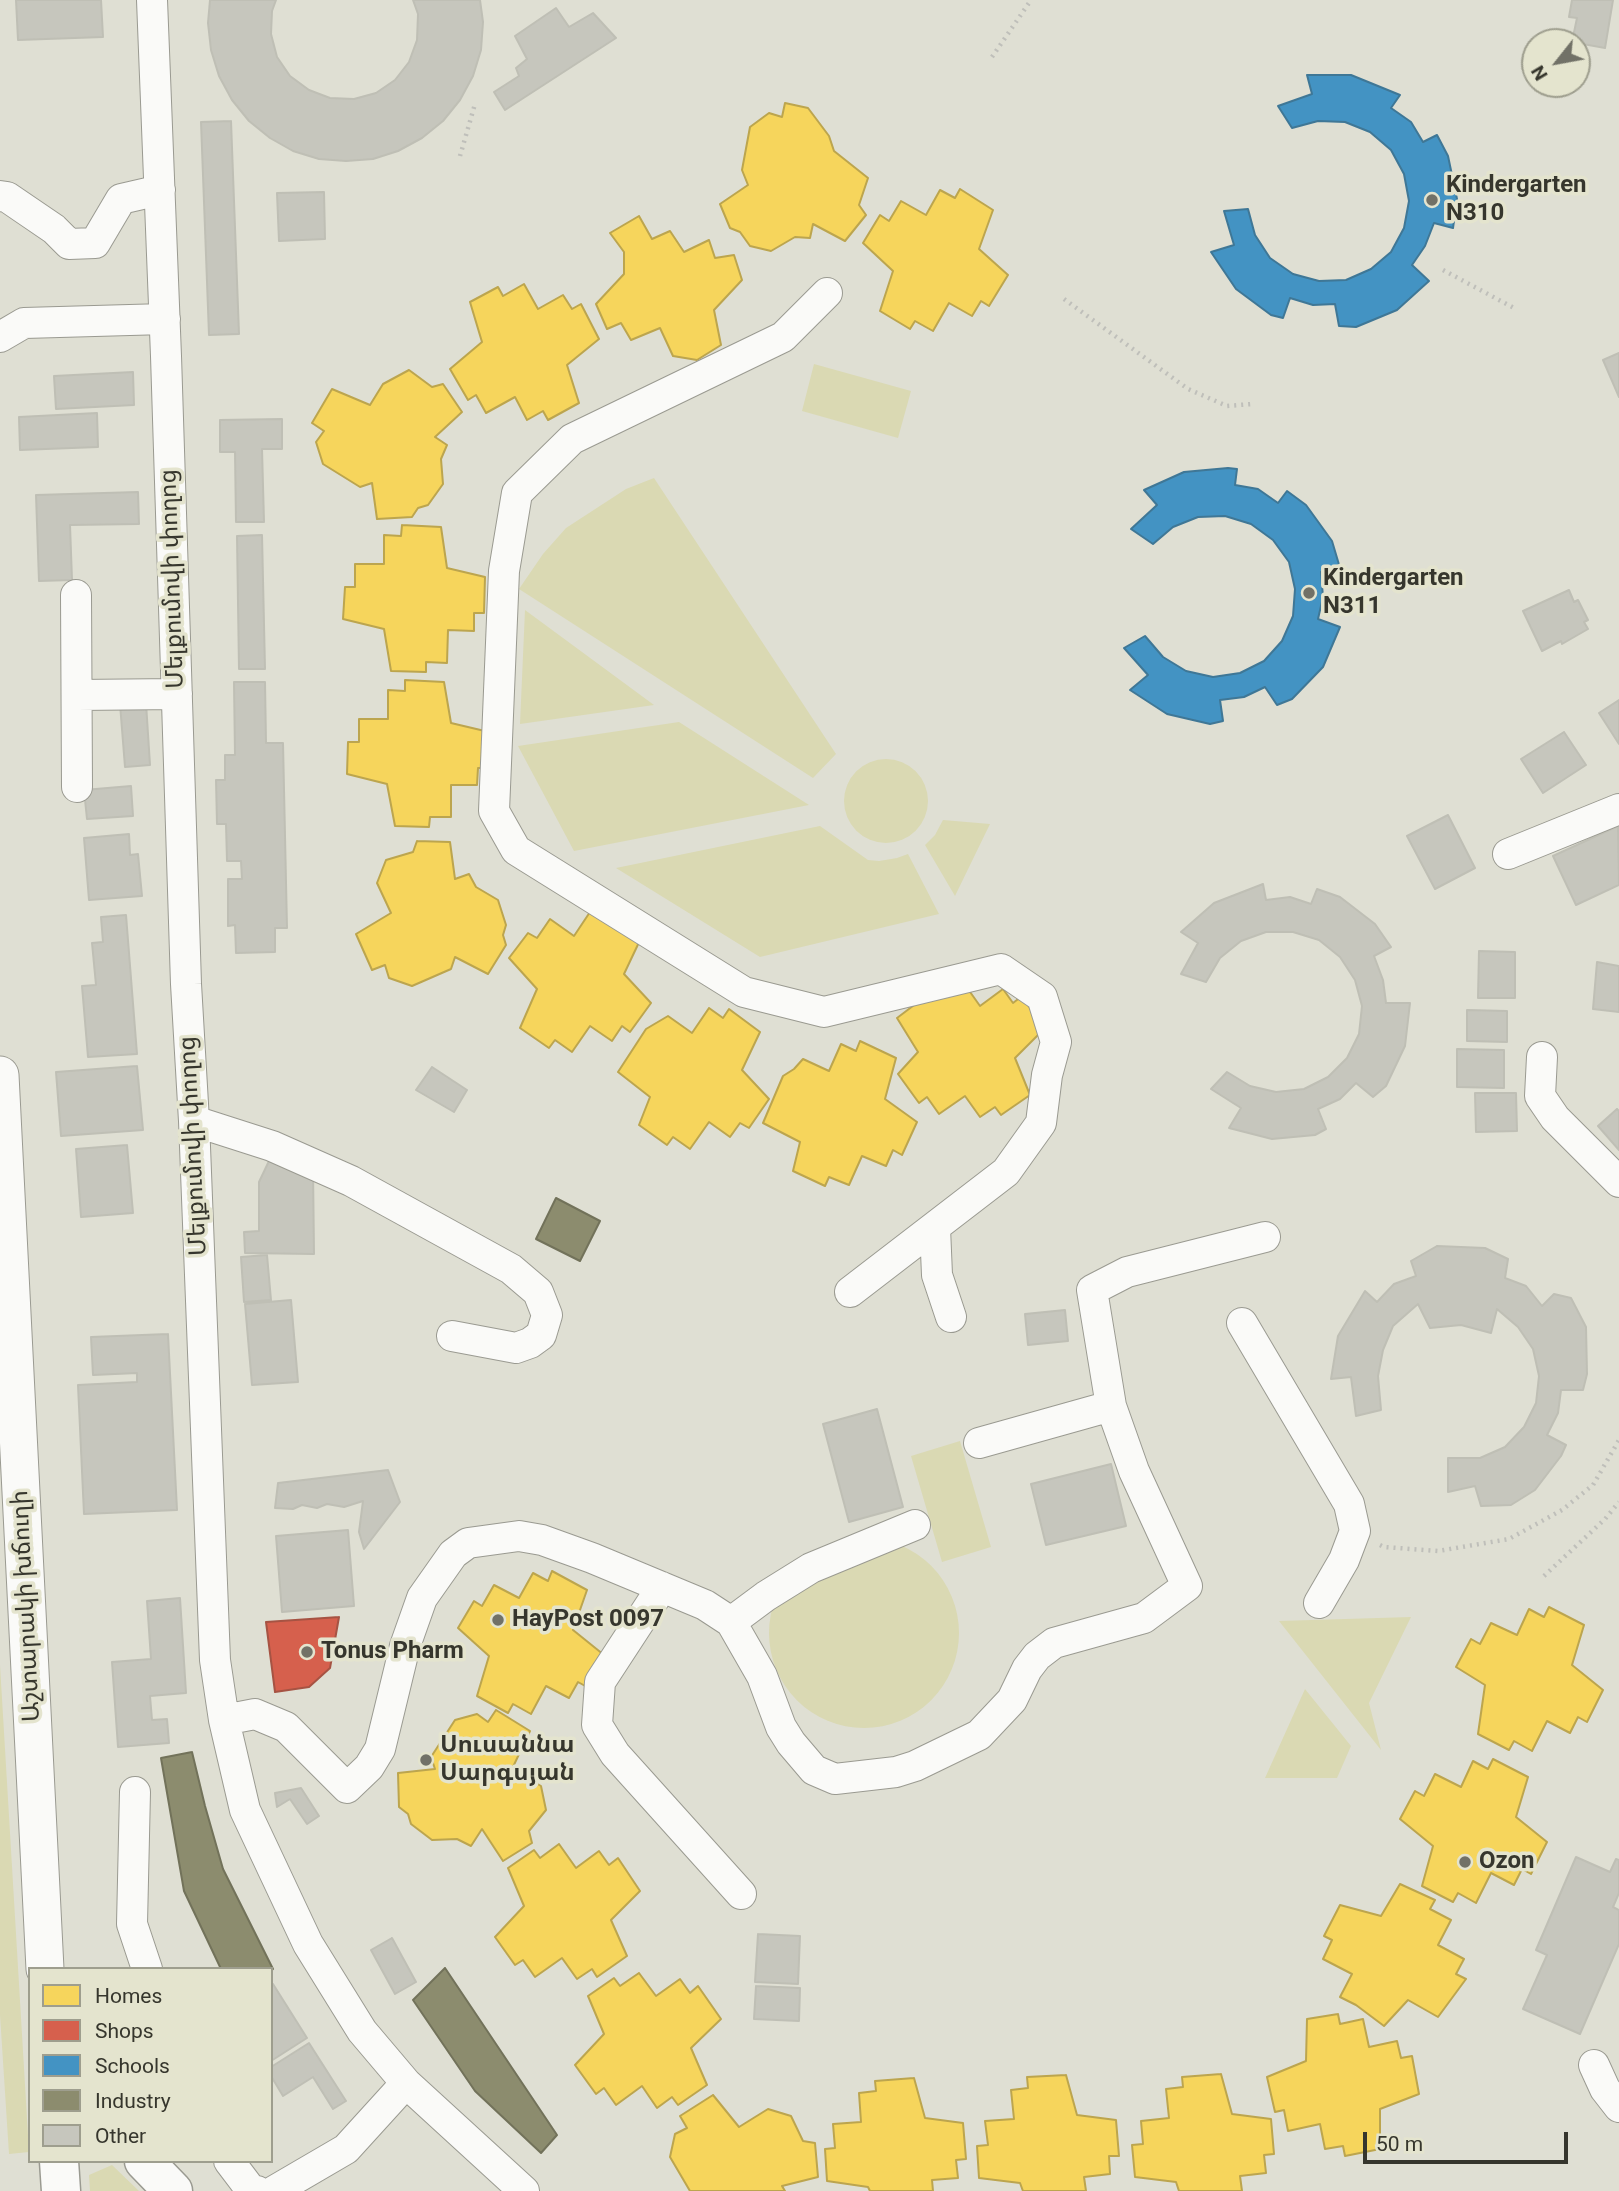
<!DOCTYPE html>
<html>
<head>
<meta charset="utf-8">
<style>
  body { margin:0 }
  #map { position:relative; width:1619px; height:2191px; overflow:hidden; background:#dfdfd3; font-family:Roboto,sans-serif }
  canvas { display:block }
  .legend { position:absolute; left:28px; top:1967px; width:245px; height:196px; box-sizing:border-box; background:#e4e4ce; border:2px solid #9e9e8e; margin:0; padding:9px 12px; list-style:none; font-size:21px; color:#36362d }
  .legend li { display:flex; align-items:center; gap:14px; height:35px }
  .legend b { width:35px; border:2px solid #9e9e8e }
  .north { position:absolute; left:1521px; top:28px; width:70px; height:70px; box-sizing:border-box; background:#e4e4ce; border:2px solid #9e9e8e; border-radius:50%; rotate:239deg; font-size:19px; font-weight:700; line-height:28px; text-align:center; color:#36362d }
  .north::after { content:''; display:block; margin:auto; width:24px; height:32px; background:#717167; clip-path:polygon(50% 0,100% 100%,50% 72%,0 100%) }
  .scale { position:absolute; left:1363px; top:2132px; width:205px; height:32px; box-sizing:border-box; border:4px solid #36362d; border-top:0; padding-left:9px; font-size:21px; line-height:24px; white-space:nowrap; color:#36362d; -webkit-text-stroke:5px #e4e4ce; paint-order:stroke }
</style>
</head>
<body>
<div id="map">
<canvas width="1619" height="2191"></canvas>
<ul class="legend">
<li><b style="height:19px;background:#f6d55c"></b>Homes</li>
<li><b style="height:19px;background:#d6604d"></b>Shops</li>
<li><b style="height:19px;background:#4393c3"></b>Schools</li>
<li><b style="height:19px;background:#8c8c6e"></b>Industry</li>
<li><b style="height:19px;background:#c6c6bd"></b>Other</li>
</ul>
<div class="north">N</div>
<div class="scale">50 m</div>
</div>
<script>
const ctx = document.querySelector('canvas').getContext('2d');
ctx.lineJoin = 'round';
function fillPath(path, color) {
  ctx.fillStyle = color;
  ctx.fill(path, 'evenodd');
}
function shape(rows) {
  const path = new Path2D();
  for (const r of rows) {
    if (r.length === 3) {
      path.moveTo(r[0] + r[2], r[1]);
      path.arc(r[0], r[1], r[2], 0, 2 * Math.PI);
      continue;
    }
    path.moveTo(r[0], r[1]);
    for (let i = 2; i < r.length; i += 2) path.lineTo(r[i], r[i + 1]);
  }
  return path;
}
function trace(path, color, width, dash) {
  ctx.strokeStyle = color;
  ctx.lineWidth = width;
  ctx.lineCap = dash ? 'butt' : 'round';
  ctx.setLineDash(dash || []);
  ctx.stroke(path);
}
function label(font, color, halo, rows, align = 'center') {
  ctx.font = font + ' Roboto,"Noto Sans Armenian",sans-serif';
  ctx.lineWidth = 7;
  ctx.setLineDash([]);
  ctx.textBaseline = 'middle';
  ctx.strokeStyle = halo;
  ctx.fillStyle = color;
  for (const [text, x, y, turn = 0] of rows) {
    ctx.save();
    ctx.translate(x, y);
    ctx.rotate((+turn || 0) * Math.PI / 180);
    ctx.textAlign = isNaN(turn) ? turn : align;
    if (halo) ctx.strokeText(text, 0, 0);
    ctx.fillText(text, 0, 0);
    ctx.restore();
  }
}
fillPath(shape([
  [814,364,911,391,898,438,802,411],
  [654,478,836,754,813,778,519,589,543,554,566,528,626,489],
  [525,610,654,705,520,724],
  [679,722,809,805,574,851,518,746],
  [886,801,42],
  [943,820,990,824,955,896,925,845,935,835],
  [820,826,868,860,879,861,897,858,908,854,939,914,760,957,616,868],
  [960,1441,991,1547,942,1562,911,1456],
  [864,1633,95],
  [1411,1617,1369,1703,1381,1750,1279,1621],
  [0,1665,29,2152,9,2154,0,2015],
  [1305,1689,1351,1746,1337,1778,1265,1778],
  [112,2165,139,2191,90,2191,89,2175]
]), '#dad9b3');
const homes = shape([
  [785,103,808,108,829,136,834,151,868,178,859,205,866,215,845,241,813,224,810,238,795,237,771,251,750,246,740,232,730,228,720,204,748,185,742,170,750,127,769,113,782,117,785,103],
  [960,189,993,210,979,249,1008,275,989,306,981,301,972,316,949,303,933,331,915,321,910,329,880,311,893,271,863,243,880,215,889,221,901,201,926,215,940,190,955,198,960,189],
  [639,216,652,239,670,231,684,252,709,240,715,258,734,255,742,280,714,310,721,345,697,360,673,356,660,328,631,340,621,323,607,329,596,304,624,274,624,252,610,233,639,216],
  [524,284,538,309,563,295,572,309,581,304,599,339,567,365,579,403,548,420,543,411,527,420,515,397,486,413,476,395,468,400,450,369,482,342,470,302,498,287,503,296,524,284],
  [409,370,432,387,443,384,462,412,435,437,447,445,441,459,443,484,428,505,418,508,412,517,377,519,372,483,360,487,323,464,316,442,324,431,312,423,332,389,370,405,383,384,409,370],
  [402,525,441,527,447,568,485,577,484,613,474,613,474,631,448,630,447,663,426,662,426,672,391,671,384,629,343,619,345,587,355,587,355,564,384,564,384,535,401,536,402,525],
  [405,680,444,682,451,723,489,732,488,768,478,768,477,785,451,785,451,817,430,817,429,827,395,826,387,784,347,774,348,742,359,742,359,719,388,719,388,690,405,691,405,680],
  [417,841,450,842,455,879,469,874,476,887,498,900,506,925,503,935,506,945,488,974,455,957,451,969,412,986,389,978,385,965,372,970,356,934,391,913,377,883,386,860,413,852,417,841],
  [590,912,642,936,624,974,651,1003,630,1032,622,1026,612,1041,590,1026,572,1052,555,1040,549,1048,520,1028,537,989,509,958,528,933,537,938,550,919,574,936,590,912],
  [963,982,980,1006,1003,989,1013,1003,1022,996,1044,1029,1015,1058,1030,1095,1001,1115,995,1107,980,1117,965,1096,939,1114,927,1097,919,1103,898,1074,918,1052,897,1018,938,987,963,982],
  [709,1008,723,1018,729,1009,760,1032,742,1070,769,1099,749,1128,740,1123,730,1137,709,1122,690,1149,673,1137,667,1145,639,1125,650,1097,618,1072,646,1029,668,1016,692,1033,709,1008],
  [860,1041,896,1058,885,1099,917,1122,902,1155,893,1150,886,1166,862,1156,849,1185,829,1177,825,1186,793,1171,800,1142,763,1123,783,1076,794,1069,803,1059,829,1071,841,1044,856,1051,860,1041],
  [552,1571,587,1590,573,1630,604,1655,587,1687,578,1682,569,1698,546,1686,531,1714,513,1704,508,1713,477,1696,489,1656,458,1628,474,1601,482,1606,494,1585,519,1598,533,1573,548,1581,552,1571],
  [1549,1607,1584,1625,1572,1665,1603,1690,1587,1722,1578,1717,1570,1733,1547,1721,1532,1751,1514,1741,1509,1750,1478,1734,1485,1685,1456,1667,1471,1639,1480,1644,1491,1623,1517,1635,1529,1609,1544,1617,1549,1607],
  [496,1710,530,1731,512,1769,541,1786,546,1810,529,1831,532,1843,503,1861,482,1829,471,1846,457,1839,432,1840,411,1824,408,1814,399,1807,398,1773,435,1769,431,1757,455,1720,477,1714,488,1722,496,1710],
  [1493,1759,1528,1777,1516,1817,1547,1842,1531,1874,1522,1869,1514,1885,1491,1873,1476,1903,1458,1893,1453,1902,1422,1886,1433,1846,1400,1819,1415,1791,1424,1796,1435,1774,1461,1787,1473,1761,1488,1769,1493,1759],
  [559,1844,576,1868,599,1851,609,1865,618,1858,640,1891,611,1920,627,1956,597,1977,592,1969,577,1979,562,1958,535,1977,523,1960,515,1965,495,1937,524,1906,508,1868,534,1850,540,1858,559,1844],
  [1400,1884,1435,1900,1430,1909,1451,1920,1438,1945,1464,1959,1456,1974,1466,1979,1438,2017,1408,2000,1384,2026,1356,2005,1340,1997,1352,1974,1323,1959,1332,1940,1324,1936,1340,1905,1381,1916,1400,1884],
  [639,1973,656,1996,680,1979,690,1993,698,1986,721,2019,691,2048,707,2085,678,2105,672,2097,657,2108,642,2086,616,2105,604,2088,596,2094,575,2065,604,2034,588,1996,614,1978,620,1986,639,1973],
  [1338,2014,1340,2024,1363,2019,1369,2047,1397,2041,1401,2058,1412,2056,1419,2094,1380,2109,1380,2149,1345,2156,1343,2146,1325,2149,1320,2124,1288,2131,1284,2110,1275,2112,1267,2077,1306,2061,1307,2019,1338,2014],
  [1221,2074,1232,2114,1271,2119,1274,2154,1264,2155,1266,2173,1240,2176,1242,2191,1179,2191,1176,2182,1135,2177,1132,2145,1143,2144,1141,2121,1169,2118,1166,2089,1183,2087,1182,2077,1221,2074],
  [1066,2075,1077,2115,1116,2120,1119,2156,1109,2156,1110,2174,1084,2177,1086,2191,1023,2191,1020,2183,979,2178,977,2146,988,2145,985,2121,1014,2119,1011,2090,1028,2088,1027,2077,1066,2075],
  [914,2078,925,2118,963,2123,966,2159,956,2160,958,2178,932,2180,933,2191,870,2191,868,2187,827,2181,825,2149,835,2148,833,2124,861,2122,859,2093,876,2091,875,2081,914,2078],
  [713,2095,739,2127,768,2109,791,2116,803,2141,815,2143,818,2177,782,2186,785,2191,690,2191,670,2157,675,2134,687,2128,680,2116,713,2095]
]);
fillPath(homes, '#f6d55c');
trace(homes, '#bca54e', 2);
const shops = shape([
  [339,1617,330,1668,309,1687,275,1692,266,1622,339,1617]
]);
fillPath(shops, '#d6604d');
trace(shops, '#a65343', 2);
const schools = shape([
  [1307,75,1351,75,1400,95,1391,108,1411,122,1423,142,1437,135,1448,156,1457,199,1453,228,1434,223,1425,246,1412,265,1429,281,1397,310,1356,327,1339,326,1335,304,1313,305,1290,298,1283,318,1271,315,1236,289,1211,252,1234,245,1224,211,1248,209,1255,235,1270,258,1293,274,1319,281,1346,280,1371,269,1391,252,1404,228,1409,201,1404,174,1391,150,1370,132,1345,122,1318,121,1292,128,1278,106,1312,94,1307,75],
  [1228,468,1237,469,1235,485,1258,489,1278,503,1287,491,1306,505,1332,541,1340,568,1321,572,1323,597,1318,619,1340,627,1323,667,1292,699,1277,705,1265,687,1244,697,1220,700,1223,721,1210,724,1167,714,1130,690,1148,675,1124,648,1145,636,1163,657,1186,671,1213,677,1240,673,1264,661,1282,641,1293,616,1295,589,1289,562,1273,540,1251,524,1225,516,1198,517,1173,527,1153,544,1131,529,1157,505,1144,490,1184,472,1228,468]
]);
fillPath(schools, '#4393c3');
trace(schools, '#3f7796', 2);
const industry = shape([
  [556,1198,600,1221,580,1261,536,1239,556,1198],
  [192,1752,205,1806,223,1869,273,1969,271,1970,221,1969,184,1891,161,1758,192,1752],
  [445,1968,557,2135,541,2153,475,2091,413,2000,445,1968]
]);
fillPath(industry, '#8c8c6e');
trace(industry, '#72725a', 2);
const building = shape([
  [16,0,101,0,103,37,18,40,16,0],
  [210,0,276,0,272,11,271,34,277,57,290,76,309,90,330,98,354,99,376,93,395,80,409,62,417,40,418,14,413,0,480,0,483,22,481,50,473,76,460,100,443,121,422,138,398,151,373,159,346,161,319,159,293,151,270,138,249,121,232,100,219,76,211,50,208,23,210,0],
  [1572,0,1613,0,1605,48,1572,42,1577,18,1569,17,1572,0],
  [556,8,569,27,593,13,616,38,505,110,494,92,519,76,516,68,527,59,515,36,556,8],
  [231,121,239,334,209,335,201,122,231,121],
  [324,192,325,239,279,241,277,193,324,192],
  [1619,353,1619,397,1603,360,1619,353],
  [133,372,134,405,56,409,54,376,133,372],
  [97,413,98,447,20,450,19,417,97,413],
  [282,419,282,449,262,449,264,522,236,522,235,452,220,452,220,420,282,419],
  [138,492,139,524,70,525,72,580,39,581,36,495,138,492],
  [262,535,265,669,239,669,237,536,262,535],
  [1569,590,1574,602,1578,600,1588,620,1584,622,1588,629,1562,644,1561,641,1542,651,1523,611,1569,590],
  [234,682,265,682,266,743,283,743,287,928,275,928,275,952,236,953,235,925,228,926,228,879,242,879,241,861,227,861,226,824,217,824,216,780,225,780,225,755,235,755,234,682],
  [1619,700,1619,744,1599,713,1619,700],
  [146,703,150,765,125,767,120,704,146,703],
  [1564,732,1586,765,1543,793,1521,759,1564,732],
  [131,786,133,816,87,819,84,790,131,786],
  [1448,815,1475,868,1435,889,1407,836,1448,815],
  [1618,826,1619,885,1576,905,1553,856,1618,826],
  [129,834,130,855,138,854,142,896,89,900,84,838,129,834],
  [1263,884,1266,900,1290,897,1311,904,1317,889,1340,897,1375,924,1391,947,1374,956,1383,980,1386,1003,1410,1003,1405,1046,1386,1086,1373,1097,1356,1083,1340,1099,1318,1109,1326,1129,1315,1135,1272,1139,1229,1128,1241,1108,1211,1089,1227,1072,1250,1086,1276,1092,1304,1089,1328,1077,1347,1058,1359,1034,1362,1006,1355,980,1340,957,1319,940,1293,932,1266,932,1241,941,1220,958,1206,982,1181,974,1198,943,1181,932,1214,903,1263,884],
  [126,915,137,1054,88,1057,82,986,96,985,92,943,103,942,101,917,126,915],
  [1479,951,1515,952,1515,998,1478,998,1479,951],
  [1597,962,1619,966,1619,1012,1593,1009,1597,962],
  [1467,1010,1507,1011,1507,1042,1467,1041,1467,1010],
  [1457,1049,1504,1050,1504,1088,1457,1087,1457,1049],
  [137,1066,143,1130,61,1136,56,1072,137,1066],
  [432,1067,467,1090,454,1112,416,1090,432,1067],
  [1475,1093,1516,1093,1517,1131,1476,1132,1475,1093],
  [1617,1109,1619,1111,1619,1150,1598,1126,1617,1109],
  [127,1145,133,1213,81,1217,76,1149,127,1145],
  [269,1161,313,1169,314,1254,245,1253,244,1232,259,1231,259,1182,269,1161],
  [1437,1246,1485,1248,1508,1259,1505,1278,1526,1286,1542,1306,1554,1294,1571,1298,1586,1327,1587,1374,1583,1390,1561,1390,1558,1413,1547,1435,1566,1445,1561,1456,1535,1490,1511,1505,1481,1506,1475,1486,1448,1492,1448,1458,1480,1458,1505,1447,1524,1427,1536,1403,1539,1376,1533,1349,1518,1327,1497,1309,1491,1333,1461,1325,1430,1328,1418,1304,1393,1326,1383,1350,1378,1376,1381,1410,1356,1416,1351,1377,1331,1379,1338,1336,1365,1291,1377,1302,1394,1284,1416,1276,1411,1261,1437,1246],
  [267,1255,271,1300,244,1302,241,1257,267,1255],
  [291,1300,298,1382,252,1385,245,1304,291,1300],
  [1065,1310,1068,1341,1028,1345,1025,1314,1065,1310],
  [168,1334,177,1510,84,1514,78,1385,137,1382,137,1373,93,1375,91,1337,168,1334],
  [877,1409,903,1507,849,1522,823,1424,877,1409],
  [1111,1464,1126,1526,1046,1545,1031,1484,1111,1464],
  [388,1470,400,1502,364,1549,359,1532,363,1501,344,1507,327,1504,317,1508,302,1505,293,1509,275,1508,278,1483,388,1470],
  [348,1530,354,1606,282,1612,276,1536,348,1530],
  [180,1598,186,1693,150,1696,152,1720,167,1719,169,1743,118,1747,112,1662,151,1659,147,1601,180,1598],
  [301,1788,319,1816,307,1824,290,1799,277,1807,275,1793,301,1788],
  [1576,1857,1610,1872,1616,1859,1619,1860,1619,1893,1613,1907,1619,1910,1619,1944,1580,2034,1523,2009,1547,1955,1536,1950,1576,1857],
  [758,1934,800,1936,798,1984,755,1982,758,1934],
  [392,1938,416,1982,395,1994,371,1950,392,1938],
  [273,1984,307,2038,271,2061,271,1985,273,1984],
  [756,1986,800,1988,799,2021,754,2019,756,1986],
  [309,2043,346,2101,333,2109,313,2077,283,2096,271,2076,271,2067,309,2043]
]);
fillPath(building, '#c6c6bd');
trace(building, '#bfbfb5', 2);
const minor = shape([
  [152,0,166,356,186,984,194,1121,215,1660,224,1720,245,1810,308,1944,362,2031,406,2083,524,2191],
  [0,196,7,197,54,229,69,244,95,243,121,199,160,190],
  [827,293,783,337,572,439,517,493,504,571,494,811,516,850,744,992,824,1012,1001,969,1042,997,1056,1042,1047,1075,1041,1123,1006,1172,850,1292],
  [0,337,24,323,165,319],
  [76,595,77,787],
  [77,695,177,694],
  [1508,854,1619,809],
  [1542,1057,1540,1096,1555,1118,1619,1182],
  [194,1121,272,1146,351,1181,511,1269,538,1292,547,1315,541,1335,530,1343,516,1348,452,1336],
  [935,1228,937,1275,951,1317],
  [1242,1323,1349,1504,1355,1531,1344,1560,1319,1603],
  [979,1443,1111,1406],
  [662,1587,600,1682,597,1725,615,1754,741,1894],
  [731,1622,766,1596,811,1568,915,1525],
  [224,1720,255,1714,286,1727,347,1788,369,1767,380,1749,405,1646,422,1598,453,1554,468,1543,519,1536,542,1540,592,1558,705,1605,731,1622,762,1676,781,1727,791,1743,814,1770,835,1779,896,1772,915,1766,979,1735,1012,1700,1027,1669,1037,1656,1054,1643,1144,1618,1187,1586,1134,1471,1111,1406,1092,1290,1127,1272,1265,1237],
  [135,1792,132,1924,147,1969],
  [1594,2065,1605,2089,1619,2107],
  [229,2161,251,2190,257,2191],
  [274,2191,346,2149,406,2083]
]);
const major = shape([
  [0,1075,45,1969]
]);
const highway = shape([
  [59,2161,61,2191],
  [144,2161,173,2191]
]);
trace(minor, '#9a9a91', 32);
trace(major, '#9a9a91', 39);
trace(highway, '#9a9a91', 41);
trace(shape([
  [992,57,1031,0],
  [460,156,475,104],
  [1443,270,1514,308],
  [1064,299,1188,389,1227,406,1252,404],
  [1380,1545,1384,1547,1438,1551,1509,1539,1562,1510,1593,1485,1619,1440],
  [1544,1576,1605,1519,1619,1502]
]), '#bfbfba', 4.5, [2, 5]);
trace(minor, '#fafaf8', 30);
trace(major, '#fafaf8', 37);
trace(highway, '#fafaf8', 38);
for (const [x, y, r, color] of [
  [1432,200,7,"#717167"],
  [1309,593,7,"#717167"],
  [498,1620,7,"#717167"],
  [307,1652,7,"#717167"],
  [426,1760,7,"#717167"],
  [1465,1862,7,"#717167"]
]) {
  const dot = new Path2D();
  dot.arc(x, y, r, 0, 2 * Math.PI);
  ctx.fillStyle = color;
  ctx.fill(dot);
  trace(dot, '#e4e4ce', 2.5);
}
label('bold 24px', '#36362d', '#e4e4ce', [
  ["Kindergarten",1446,186],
  ["N310",1446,214],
  ["Kindergarten",1323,579],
  ["N311",1323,607],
  ["HayPost 0097",512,1620],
  ["Tonus Pharm",321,1652],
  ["Սուսաննա",440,1746],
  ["Սարգսյան",440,1774],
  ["Ozon",1479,1862]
], 'left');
label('24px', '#36362d', '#e4e4ce', [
  ["Մելքումովի փողոց",173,579,-92],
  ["Մելքումովի փողոց",194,1146,-93],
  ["Աշտարակի խճուղի",27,1606,-93]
]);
</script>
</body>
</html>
